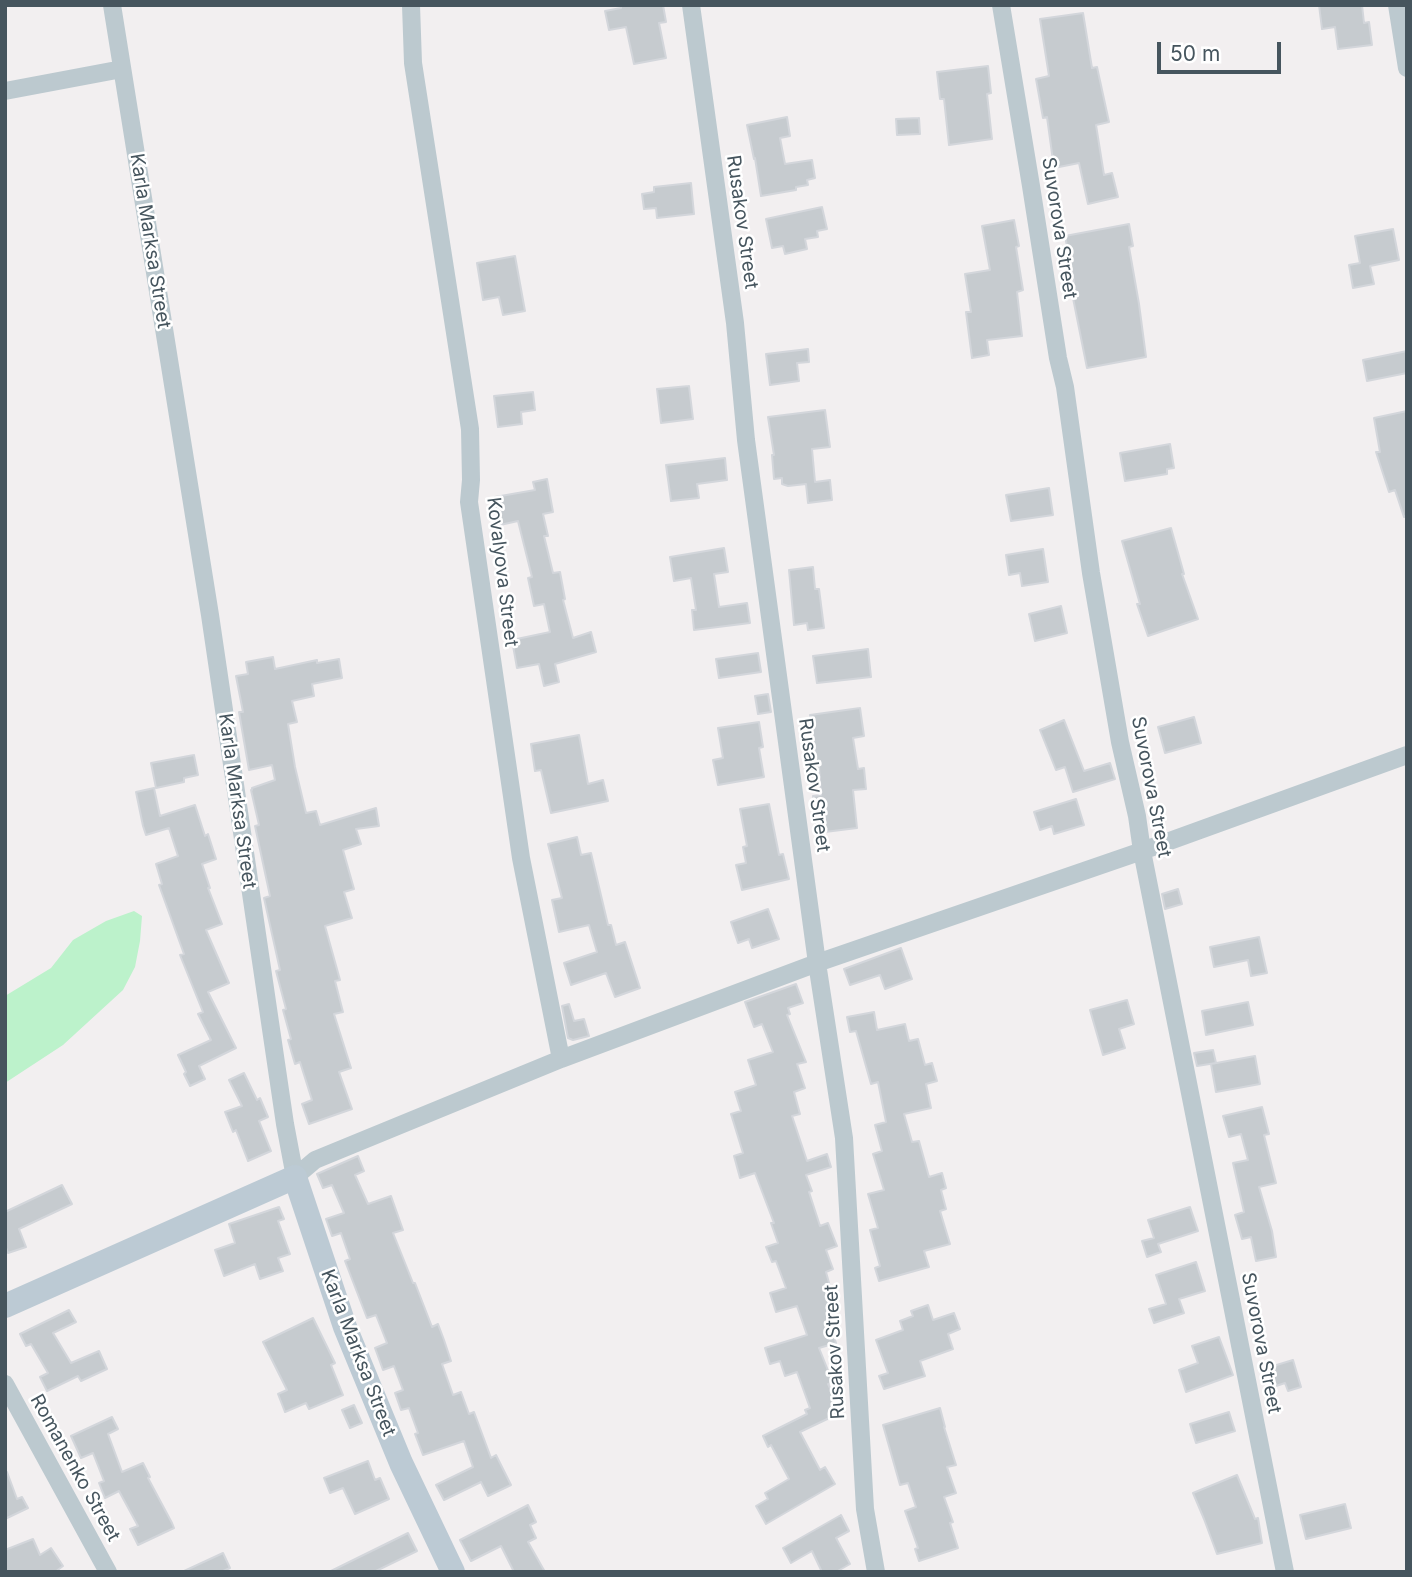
<!DOCTYPE html>
<html>
<head>
<meta charset="utf-8">
<style>
  body { margin:0 }
  #map { position:relative; width:1412px; height:1577px; overflow:hidden; background:#f2eff0; font-family:Inter,sans-serif }
  canvas { display:block }
  .frame { position:absolute; inset:0; border:7px solid #46555e; pointer-events:none }
  .scale { position:absolute; left:1157px; top:42px; width:124px; height:32px; box-sizing:border-box; border:4px solid #46555e; border-top:0; padding-left:9px; font-size:21px; line-height:24px; white-space:nowrap; color:#46555e; -webkit-text-stroke:5px #fff; paint-order:stroke }
</style>
</head>
<body>
<div id="map">
<canvas width="1412" height="1577"></canvas>
<div class="frame"></div>
<div class="scale">50 m</div>
</div>
<script>
const ctx = document.querySelector('canvas').getContext('2d');
ctx.lineJoin = 'round';
function fillPath(path, color) {
  ctx.fillStyle = color;
  ctx.fill(path, 'evenodd');
}
function shape(rows) {
  const path = new Path2D();
  for (const r of rows) {
    path.moveTo(r[0], r[1]);
    for (let i = 2; i < r.length; i += 2) path.lineTo(r[i], r[i + 1]);
  }
  return path;
}
function trace(path, color, width, dash) {
  ctx.strokeStyle = color;
  ctx.lineWidth = width;
  ctx.lineCap = dash ? 'butt' : 'round';
  ctx.setLineDash(dash || []);
  ctx.stroke(path);
}
function label(font, color, halo, rows, align = 'center') {
  ctx.font = font + ' Inter,sans-serif';
  ctx.lineWidth = 5;
  ctx.setLineDash([]);
  ctx.textBaseline = 'middle';
  ctx.strokeStyle = halo;
  ctx.fillStyle = color;
  for (const [text, x, y, turn = 0] of rows) {
    ctx.save();
    ctx.translate(x, y);
    ctx.rotate((+turn || 0) * Math.PI / 180);
    ctx.textAlign = isNaN(turn) ? turn : align;
    if (halo) ctx.strokeText(text, 0, 0);
    ctx.fillText(text, 0, 0);
    ctx.restore();
  }
}
fillPath(shape([
  [134,911,142,916,140,941,135,967,123,990,63,1045,5,1083,5,996,51,968,73,940,106,921]
]), '#bcf2cb');
const building = shape([
  [621,5,663,5,666,22,659,23,666,58,634,64,626,27,609,30,605,11,621,8,621,5],
  [1319,5,1362,5,1364,23,1369,22,1372,45,1338,49,1335,27,1322,29,1319,5],
  [1083,13,1092,68,1097,67,1109,122,1096,125,1104,175,1112,173,1118,197,1088,204,1079,163,1054,168,1047,117,1043,118,1036,79,1049,76,1040,19,1083,13],
  [988,66,991,93,987,94,992,139,949,145,944,99,940,99,937,72,988,66],
  [787,117,790,136,780,138,785,164,812,160,815,178,807,180,808,185,796,187,796,190,761,196,755,158,754,159,747,125,787,117],
  [919,118,920,134,897,135,896,119,919,118],
  [691,183,694,214,657,218,656,208,644,209,642,194,654,192,654,187,691,183],
  [822,207,827,229,817,231,818,237,805,239,807,249,785,254,783,246,772,248,766,219,822,207],
  [1014,220,1019,246,1016,247,1023,290,1017,292,1022,336,987,340,989,355,972,358,966,312,971,312,965,274,990,270,982,226,1014,220],
  [1129,224,1133,246,1129,247,1139,304,1146,357,1087,368,1070,283,1074,282,1065,236,1129,224],
  [1393,229,1399,260,1370,266,1374,284,1353,288,1349,265,1360,263,1355,236,1393,229],
  [515,256,525,311,503,315,499,297,483,300,477,263,515,256],
  [808,349,809,362,797,363,799,381,770,385,766,354,808,349],
  [1407,351,1407,373,1367,381,1363,360,1407,351],
  [689,386,693,419,661,423,657,389,689,386],
  [533,392,535,410,521,412,522,424,498,427,494,396,533,392],
  [825,410,830,447,812,449,815,482,830,480,832,500,808,503,806,484,788,486,782,484,782,478,774,479,772,455,774,455,768,417,825,410],
  [1407,411,1407,516,1404,517,1395,490,1389,492,1376,452,1380,452,1374,418,1407,411],
  [1170,444,1174,468,1167,469,1167,474,1125,481,1120,453,1170,444],
  [725,458,727,480,697,484,699,498,671,501,666,465,725,458],
  [547,479,553,512,543,514,548,536,544,536,553,573,560,572,565,599,563,600,573,638,591,632,596,652,555,664,559,682,544,686,539,664,517,668,512,640,550,632,544,604,534,606,528,578,532,577,518,521,500,525,495,497,535,490,533,482,547,479],
  [1049,488,1053,515,1011,521,1006,495,1049,488],
  [1171,528,1184,574,1182,574,1198,619,1148,636,1137,604,1140,604,1122,541,1171,528],
  [724,548,728,572,714,574,719,607,747,603,750,623,694,630,692,610,696,610,691,578,674,581,670,557,724,548],
  [1043,549,1048,582,1022,586,1020,573,1009,575,1006,555,1043,549],
  [813,567,815,589,819,589,824,628,808,630,807,623,794,625,789,570,813,567],
  [1061,606,1067,633,1035,641,1029,614,1061,606],
  [868,649,871,677,817,683,813,656,868,649],
  [758,653,761,672,719,678,716,659,758,653],
  [273,657,275,669,317,660,317,663,339,659,342,678,312,684,314,696,292,701,297,722,288,724,295,767,306,813,316,811,320,825,376,808,379,826,356,829,361,844,343,850,354,889,344,892,352,918,325,926,340,980,335,981,343,1012,334,1014,351,1068,339,1072,352,1109,309,1124,302,1104,312,1100,300,1062,295,1064,288,1040,291,1039,283,1010,286,1009,276,971,280,970,264,898,270,896,255,826,259,825,251,790,252,790,252,788,275,780,272,765,249,770,239,712,243,712,236,676,248,674,246,662,273,657],
  [768,694,771,712,758,714,755,696,768,694],
  [860,708,864,736,853,738,858,769,864,768,866,789,853,790,857,828,817,833,813,796,821,795,819,767,817,768,810,715,860,708],
  [1194,717,1201,743,1165,753,1158,727,1194,717],
  [1064,720,1084,771,1110,763,1115,779,1073,792,1065,767,1056,770,1040,730,1064,720],
  [759,722,763,747,759,748,764,777,718,785,713,760,723,758,718,728,759,722],
  [579,735,588,784,603,780,608,801,551,813,541,770,535,771,531,744,579,735],
  [194,755,198,775,184,778,184,782,156,788,151,763,194,755],
  [154,788,160,816,195,805,205,836,208,834,216,859,202,864,210,888,208,888,222,924,206,930,229,983,208,992,236,1048,199,1066,205,1079,190,1086,184,1074,186,1072,178,1055,211,1040,198,1014,203,1012,180,955,184,954,159,885,162,884,156,864,178,856,169,828,146,835,143,826,136,792,154,788],
  [1076,799,1084,825,1054,834,1052,826,1040,830,1034,812,1076,799],
  [769,804,779,855,783,854,789,879,742,890,736,865,746,863,743,847,747,846,740,809,769,804],
  [577,837,581,855,591,853,608,925,611,925,616,945,625,942,640,988,615,997,606,973,571,985,564,963,597,952,589,925,559,932,552,900,562,898,548,844,577,837],
  [1178,889,1182,904,1165,909,1162,894,1178,889],
  [768,909,779,939,752,948,749,939,738,943,731,922,768,909],
  [1259,937,1267,973,1251,976,1248,960,1214,967,1210,947,1259,937],
  [901,948,912,979,885,989,880,975,850,985,844,969,901,948],
  [796,984,803,1003,788,1008,790,1014,787,1015,806,1062,797,1064,805,1088,794,1092,800,1114,792,1116,807,1161,827,1154,831,1167,806,1175,812,1191,809,1192,820,1226,828,1223,837,1246,826,1250,833,1269,826,1272,831,1290,826,1291,835,1318,829,1320,836,1343,819,1348,833,1383,828,1384,842,1412,800,1432,820,1470,825,1467,835,1484,766,1524,756,1506,768,1499,765,1493,789,1479,771,1445,768,1447,763,1436,807,1414,805,1410,810,1408,797,1372,785,1376,780,1361,770,1364,765,1348,807,1335,797,1306,776,1312,770,1293,786,1288,776,1261,772,1262,766,1247,778,1243,771,1223,774,1223,755,1173,740,1178,734,1156,743,1153,731,1114,741,1111,735,1092,756,1085,748,1060,773,1052,762,1024,754,1027,745,1002,796,984],
  [1127,1000,1134,1024,1119,1029,1125,1048,1103,1055,1090,1010,1127,1000],
  [1248,1002,1253,1025,1206,1035,1202,1011,1248,1002],
  [569,1004,574,1021,584,1019,589,1036,573,1040,568,1038,562,1006,569,1004],
  [874,1012,877,1030,905,1024,909,1041,918,1039,925,1065,932,1063,937,1081,926,1084,931,1108,904,1114,912,1142,919,1141,929,1177,942,1173,946,1188,941,1190,946,1209,940,1211,950,1244,924,1251,929,1267,879,1281,875,1268,880,1266,870,1230,878,1228,868,1194,884,1190,873,1154,882,1151,875,1125,886,1122,878,1082,871,1084,856,1031,850,1032,847,1017,874,1012],
  [1213,1050,1216,1063,1197,1066,1194,1053,1213,1050],
  [1255,1056,1260,1084,1216,1092,1211,1064,1255,1056],
  [244,1073,257,1100,260,1098,268,1117,259,1121,271,1151,248,1161,236,1130,233,1132,225,1112,242,1106,229,1080,244,1073],
  [1262,1107,1269,1134,1264,1135,1276,1183,1259,1187,1272,1231,1276,1257,1256,1261,1251,1237,1242,1239,1235,1215,1244,1212,1233,1163,1248,1160,1241,1134,1229,1137,1223,1116,1262,1107],
  [358,1156,364,1171,355,1175,368,1204,391,1196,403,1230,393,1233,413,1283,415,1283,432,1327,438,1324,444,1340,451,1361,442,1364,453,1395,461,1392,469,1414,474,1412,491,1458,496,1455,511,1485,488,1496,481,1482,444,1500,436,1485,473,1467,464,1441,423,1455,415,1434,418,1433,409,1408,401,1410,395,1393,403,1390,394,1366,383,1370,375,1348,387,1343,376,1315,367,1318,345,1261,350,1259,341,1233,332,1236,326,1219,344,1213,332,1185,323,1188,317,1174,358,1156],
  [62,1185,72,1204,19,1229,26,1247,8,1253,5,1245,5,1212,62,1185],
  [279,1207,284,1219,278,1221,290,1254,278,1258,283,1271,260,1279,255,1264,224,1276,215,1250,235,1243,229,1224,279,1207],
  [1190,1207,1198,1231,1158,1244,1161,1252,1147,1257,1142,1241,1154,1238,1148,1220,1190,1207],
  [1196,1262,1205,1291,1179,1299,1184,1313,1154,1323,1149,1309,1166,1304,1156,1275,1196,1262],
  [928,1305,933,1320,954,1313,960,1329,948,1334,953,1349,920,1361,925,1376,884,1389,879,1376,888,1373,876,1340,903,1330,900,1321,913,1316,911,1311,928,1305],
  [69,1310,76,1322,53,1333,71,1363,99,1351,107,1369,81,1381,78,1376,47,1391,40,1377,48,1373,31,1344,26,1346,20,1334,69,1310],
  [313,1318,335,1363,331,1365,343,1395,309,1409,306,1403,285,1412,278,1394,287,1390,263,1342,313,1318],
  [1219,1337,1233,1375,1186,1392,1179,1370,1198,1363,1192,1346,1219,1337],
  [1293,1360,1301,1387,1288,1391,1285,1383,1276,1386,1270,1367,1293,1360],
  [354,1405,362,1423,350,1428,342,1410,354,1405],
  [940,1408,945,1427,944,1427,956,1465,947,1467,956,1493,944,1497,953,1522,950,1523,958,1548,919,1561,915,1549,918,1548,905,1511,916,1507,908,1483,900,1485,883,1425,940,1408],
  [1229,1412,1235,1431,1196,1443,1190,1424,1229,1412],
  [112,1417,118,1429,108,1434,122,1472,143,1463,150,1477,148,1478,172,1523,174,1528,138,1545,130,1529,138,1526,119,1491,105,1498,99,1483,104,1481,93,1453,81,1458,71,1436,112,1417],
  [368,1461,375,1480,380,1478,389,1499,355,1514,343,1488,330,1493,324,1478,368,1461],
  [5,1472,7,1472,17,1499,22,1497,28,1508,5,1519,5,1472],
  [1237,1475,1255,1519,1258,1518,1262,1543,1217,1554,1204,1519,1193,1493,1237,1475],
  [1345,1504,1351,1528,1306,1539,1300,1515,1345,1504],
  [528,1505,536,1522,530,1525,536,1538,528,1542,545,1572,514,1572,501,1546,471,1561,460,1540,528,1505],
  [841,1515,849,1531,836,1538,850,1564,836,1572,822,1572,812,1551,791,1563,783,1548,841,1515],
  [408,1533,417,1551,374,1572,329,1572,408,1533],
  [33,1539,40,1555,51,1548,63,1566,55,1572,5,1572,5,1550,33,1539],
  [223,1553,230,1568,221,1572,182,1572,223,1553]
]);
fillPath(building, '#c6cbcf');
trace(building, '#d3d6db', 2);
trace(shape([
  [112,5,210,615,285,1124,295,1177,315,1160,561,1059,817,963,1142,851,1407,755],
  [411,5,413,63,470,429,471,480,469,502,475,543,521,858,561,1059],
  [691,5,735,323,746,440,817,963,844,1138,865,1509,876,1572],
  [1001,5,1031,186,1058,358,1065,387,1091,573,1120,742,1137,816,1142,851,1285,1572],
  [1397,5,1407,68],
  [5,91,122,69],
  [5,1384,108,1572]
]), '#bcc9cf', 18);
trace(shape([
  [5,1306,295,1177,345,1327,401,1463,453,1572]
]), '#bccad4', 24);
label('19px', '#46555e', '#fff', [
  ["Rusakov Street",742,222,82],
  ["Suvorova Street",1059,228,81],
  ["Karla Marksa Street",150,241,81],
  ["Kovalyova Street",502,572,83],
  ["Rusakov Street",814,785,82],
  ["Suvorova Street",1151,787,79],
  ["Karla Marksa Street",237,801,82],
  ["Suvorova Street",1261,1343,79],
  ["Rusakov Street",835,1352,-93],
  ["Karla Marksa Street",358,1353,69],
  ["Romanenko Street",75,1468,61]
]);
</script>
</body>
</html>
